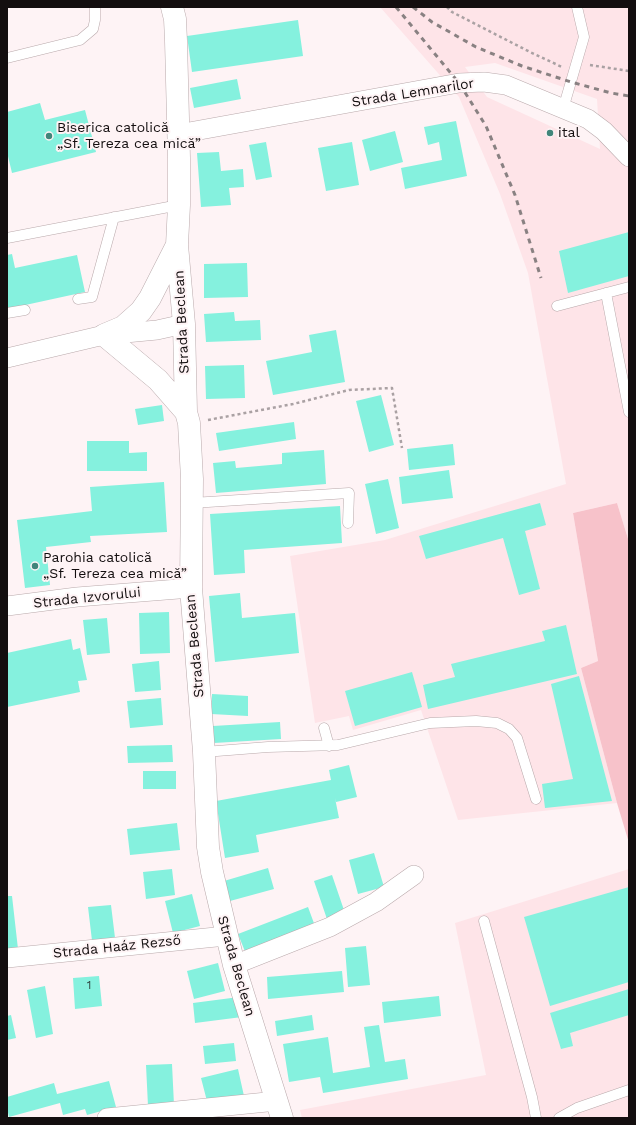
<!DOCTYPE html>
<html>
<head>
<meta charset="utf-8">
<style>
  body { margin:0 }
  #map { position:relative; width:636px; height:1125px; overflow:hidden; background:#fef3f5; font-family:"Work Sans",sans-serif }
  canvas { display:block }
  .frame { position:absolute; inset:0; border:8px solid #130e0f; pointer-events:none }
</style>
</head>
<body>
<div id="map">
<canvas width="636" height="1125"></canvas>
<div class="frame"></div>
</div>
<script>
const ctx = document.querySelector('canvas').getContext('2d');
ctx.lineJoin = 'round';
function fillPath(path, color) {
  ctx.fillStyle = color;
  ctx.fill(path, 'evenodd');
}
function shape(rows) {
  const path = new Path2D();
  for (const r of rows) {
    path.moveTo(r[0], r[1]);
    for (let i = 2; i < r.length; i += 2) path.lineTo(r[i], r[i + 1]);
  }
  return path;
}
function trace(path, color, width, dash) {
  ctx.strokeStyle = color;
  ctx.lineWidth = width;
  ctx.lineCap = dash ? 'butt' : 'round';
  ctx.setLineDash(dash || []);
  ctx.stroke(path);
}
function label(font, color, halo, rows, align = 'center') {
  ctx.font = font + ' "Work Sans",sans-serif';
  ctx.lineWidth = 4;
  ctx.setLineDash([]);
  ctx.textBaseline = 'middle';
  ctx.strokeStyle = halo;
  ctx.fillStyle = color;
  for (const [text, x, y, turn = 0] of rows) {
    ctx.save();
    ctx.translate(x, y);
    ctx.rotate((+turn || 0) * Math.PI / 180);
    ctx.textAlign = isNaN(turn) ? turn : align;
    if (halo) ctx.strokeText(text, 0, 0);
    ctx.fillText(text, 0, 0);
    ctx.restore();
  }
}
fillPath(shape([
  [380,7,629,7,629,542,617,503,573,513,598,661,581,668,617,803,458,820,421,710,353,730,349,716,315,723,290,556,385,540,566,484,528,273,500,194,459,97],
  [495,63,597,99,600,149,487,97,465,67],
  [629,869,629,1118,302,1118,300,1110,486,1075,455,923]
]), '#fee4e8');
fillPath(shape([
  [617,503,629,542,629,843,617,803,581,668,598,661,573,513]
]), '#f7c2ca');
fillPath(shape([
  [298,20,303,56,192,72,187,36],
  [237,79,241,99,194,108,190,88],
  [40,103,45,120,85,110,96,152,12,173,7,152,7,112],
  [456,121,467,176,405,189,401,168,442,160,439,142,428,145,424,127],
  [395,131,403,162,370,171,362,140],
  [266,142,272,177,256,180,249,145],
  [352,142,359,185,326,191,318,148],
  [219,152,221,171,243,169,244,187,229,188,231,205,201,207,197,153],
  [629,232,629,276,568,293,559,251],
  [12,254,15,268,77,255,85,292,7,309,7,255],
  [247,263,248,297,204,298,204,264],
  [234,312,235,321,260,320,261,340,206,342,204,314],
  [336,330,345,382,273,395,266,361,312,352,309,335],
  [244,365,245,398,206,399,205,366],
  [381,395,394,445,369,452,356,401],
  [162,405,164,421,138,425,135,409],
  [294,422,296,439,219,451,216,433],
  [87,441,129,441,129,453,147,452,147,471,87,471],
  [453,444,455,465,409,470,407,449],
  [324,450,326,484,216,493,213,463,235,461,236,468,282,464,282,453],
  [449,470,453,498,402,504,399,477],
  [388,479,399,528,376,534,365,484],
  [164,482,167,532,90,536,91,542,46,547,50,585,25,588,17,520,92,511,90,487],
  [540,503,546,525,525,531,540,589,519,595,503,538,426,559,419,536],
  [340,506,342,543,244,550,245,573,214,575,210,514],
  [240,593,242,618,295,613,299,653,215,662,209,596],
  [169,612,170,653,140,654,139,613],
  [107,618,110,653,87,655,83,620],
  [566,625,577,674,428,709,423,685,455,677,451,664,545,641,542,631],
  [71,639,73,650,80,648,87,680,78,681,80,692,7,707,7,653],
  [159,661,161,690,135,692,132,664],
  [412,672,422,707,355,726,345,691],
  [579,676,612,801,545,808,542,784,573,779,551,684],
  [212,694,248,696,248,716,211,714],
  [161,698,163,725,130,728,127,701],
  [280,722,281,739,214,743,213,726],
  [172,745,173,762,128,763,127,746],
  [349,765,357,797,336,802,335,798,339,818,256,835,259,852,225,858,216,801,331,780,329,770],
  [143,771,176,771,176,789,143,789],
  [177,823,180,850,130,855,127,829],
  [374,853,384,887,358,894,349,860],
  [268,868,274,889,230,901,224,881],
  [172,869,175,895,146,899,143,872],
  [332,875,346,916,328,922,314,881],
  [629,887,629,982,550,1006,524,917],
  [192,894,200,926,173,933,165,901],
  [7,896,12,896,18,949,7,950],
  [111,905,116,946,93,949,88,907],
  [308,907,315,926,246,954,238,934],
  [366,946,370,985,348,987,345,948],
  [218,963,225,991,194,999,187,971],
  [342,971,344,992,268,999,267,977],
  [99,976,102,1006,75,1009,73,978],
  [45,986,53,1034,36,1038,27,990],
  [629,989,629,1015,570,1033,573,1046,561,1049,550,1013],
  [439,996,441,1016,384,1023,382,1002],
  [239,997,242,1017,195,1023,193,1003],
  [11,1015,16,1038,7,1040,7,1016],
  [312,1015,314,1030,277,1036,275,1021],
  [379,1025,385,1062,405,1059,408,1079,323,1093,320,1077,289,1082,283,1044,328,1037,333,1073,370,1067,364,1027],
  [234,1043,236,1061,205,1064,203,1046],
  [172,1064,174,1105,148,1106,146,1065],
  [238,1069,244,1096,208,1105,201,1078],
  [109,1081,116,1107,87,1115,85,1109,63,1115,60,1103,9,1117,7,1108,7,1097,54,1083,57,1094]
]), '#85f1de');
const service = shape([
  [7,58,80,40,93,29,95,20,95,7],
  [563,109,584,37,577,7],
  [7,238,179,205],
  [606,293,629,412],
  [78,299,92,297,114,217],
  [557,306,629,287],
  [7,313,25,310],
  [192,503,349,493,348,523],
  [324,728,329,746],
  [204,752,268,747,338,745,430,723,476,721,497,723,509,729,517,738,536,799],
  [484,921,532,1097,536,1118],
  [559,1118,577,1108,629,1090]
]);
const minor = shape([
  [178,134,459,83,484,82,506,85,588,119,604,131,629,157],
  [7,358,104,335,157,330,184,324],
  [7,606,77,597,191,588],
  [7,958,226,936],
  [234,965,330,927,376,902,414,875],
  [107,1118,277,1101]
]);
const primary = shape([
  [172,7,175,19,176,41,179,158,179,205,177,245,184,324,186,412,189,423,192,479,191,588,204,752,208,847,212,872,234,965,282,1118],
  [177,245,150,298,141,311,123,327,104,335,158,380,186,412]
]);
trace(service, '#b9a9ab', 11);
trace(minor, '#b9a9ab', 20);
trace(primary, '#b9a9ab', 23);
trace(shape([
  [447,7,452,12,530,52,562,67],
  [590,65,629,71],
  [208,420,293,404,349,390,392,388,402,448]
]), '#aaa1a3', 2.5, [3, 3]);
trace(service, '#fff', 10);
trace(minor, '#fff', 19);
trace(primary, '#fff', 22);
trace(shape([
  [396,7,459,83,486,126,515,195,541,278],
  [413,7,432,22,476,47,522,66,571,82,611,93,629,96]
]), '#898182', 3, [5, 5]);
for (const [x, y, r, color] of [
  [550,133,4,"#41857a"],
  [49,136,4,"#41857a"],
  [35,566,4,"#41857a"]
]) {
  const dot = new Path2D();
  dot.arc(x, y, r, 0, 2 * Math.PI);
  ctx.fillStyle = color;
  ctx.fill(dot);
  trace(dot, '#fef3f5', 1.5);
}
label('12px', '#304743', null, [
  ["1",89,985]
]);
label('14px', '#130e0f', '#fef3f5', [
  ["Strada Lemnarilor",413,93,-9],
  ["Strada Beclean",182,322,-93],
  ["Strada Izvorului",87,598,-6],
  ["Strada Beclean",195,646,-95],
  ["Strada Haáz Rezső",117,947,-6],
  ["Strada Beclean",236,966,74]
]);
label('14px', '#130e0f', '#fef3f5', [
  ["Biserica catolică",57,128],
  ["„Sf. Tereza cea mică”",57,144],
  ["ital",558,133],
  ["Parohia catolică",43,558],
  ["„Sf. Tereza cea mică”",43,574]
], 'left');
</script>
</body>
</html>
